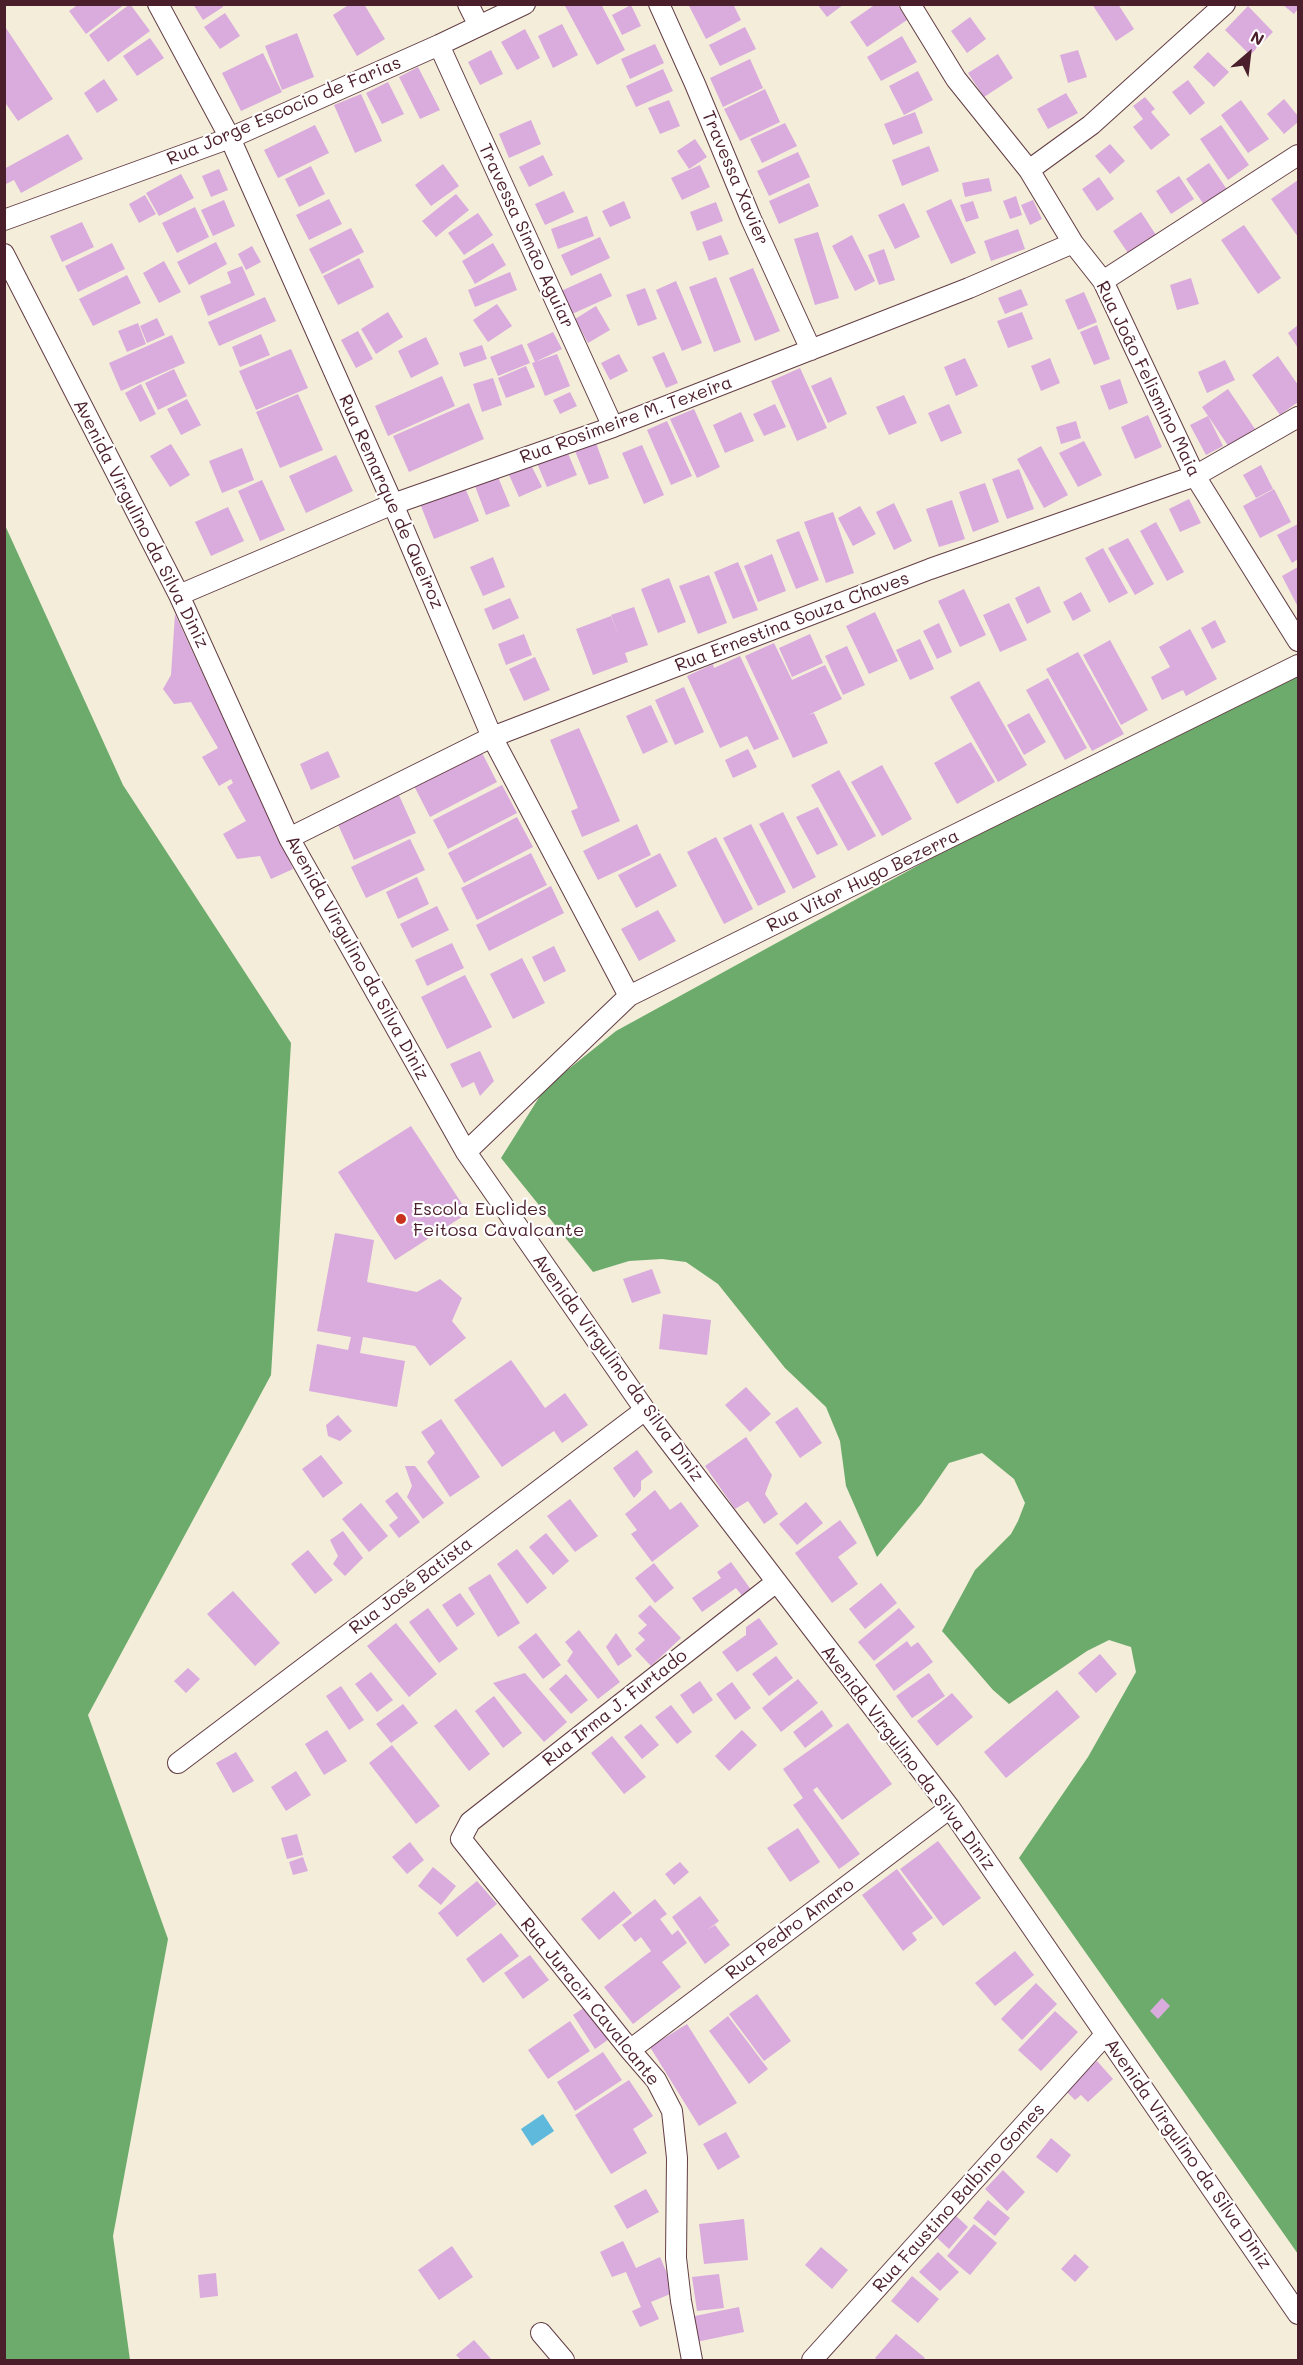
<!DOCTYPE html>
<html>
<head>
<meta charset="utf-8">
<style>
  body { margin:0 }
  #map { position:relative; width:1303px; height:2365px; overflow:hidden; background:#f3edda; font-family:Mali,sans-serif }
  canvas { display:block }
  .frame { position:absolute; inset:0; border:6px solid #4a1f2b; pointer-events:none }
  .north { position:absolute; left:1219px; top:24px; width:60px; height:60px; -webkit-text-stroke:4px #fff; paint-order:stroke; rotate:28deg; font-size:16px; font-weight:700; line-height:24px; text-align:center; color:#4a1f2b }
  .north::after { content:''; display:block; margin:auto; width:21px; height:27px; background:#4a1f2b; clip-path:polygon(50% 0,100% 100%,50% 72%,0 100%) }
</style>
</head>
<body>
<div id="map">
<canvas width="1303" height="2365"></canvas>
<div class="frame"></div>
<div class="north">N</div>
</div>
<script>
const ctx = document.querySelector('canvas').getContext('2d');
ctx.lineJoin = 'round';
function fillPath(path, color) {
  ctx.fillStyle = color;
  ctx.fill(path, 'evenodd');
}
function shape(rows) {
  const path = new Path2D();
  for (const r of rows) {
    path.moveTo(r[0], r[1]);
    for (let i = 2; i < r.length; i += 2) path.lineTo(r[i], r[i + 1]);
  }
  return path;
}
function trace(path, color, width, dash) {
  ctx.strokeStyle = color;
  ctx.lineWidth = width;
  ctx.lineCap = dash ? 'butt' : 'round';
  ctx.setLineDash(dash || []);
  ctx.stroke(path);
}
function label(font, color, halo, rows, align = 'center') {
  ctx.font = font + ' Mali,sans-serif';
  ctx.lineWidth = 4.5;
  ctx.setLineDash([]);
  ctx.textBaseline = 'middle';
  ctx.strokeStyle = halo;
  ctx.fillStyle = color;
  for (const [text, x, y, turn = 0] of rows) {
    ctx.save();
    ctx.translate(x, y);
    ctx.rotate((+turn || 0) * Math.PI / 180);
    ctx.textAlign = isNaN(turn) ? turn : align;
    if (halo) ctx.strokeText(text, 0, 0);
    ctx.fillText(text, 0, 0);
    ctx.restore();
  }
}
fillPath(shape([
  [4,523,123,785,291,1043,271,1375,88,1715,168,1939,113,2236,130,2360,5,2360],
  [1298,673,1298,2254,1019,1858,1088,1757,1136,1672,1131,1647,1109,1640,1087,1651,1009,1704,993,1690,942,1631,975,1570,1011,1534,1018,1521,1025,1503,1014,1479,982,1453,949,1463,921,1504,877,1557,846,1486,840,1441,826,1407,785,1368,718,1284,686,1262,662,1259,629,1261,593,1272,501,1158,545,1088,616,1031,1010,815]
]), '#6dab6c');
fillPath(shape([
  [543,2114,554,2131,532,2146,521,2129]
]), '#5eb9dc');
fillPath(shape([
  [79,4,125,4,86,34,69,11],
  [130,4,150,31,108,62,89,35],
  [193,4,222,4,223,7,203,20],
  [350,4,364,4,385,39,357,56,333,15],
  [564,4,601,4,625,50,597,65],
  [688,4,733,4,741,20,706,39],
  [817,4,844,4,827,17],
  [876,4,897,4,907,20,867,47,850,22],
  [1092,4,1118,4,1134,29,1116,41],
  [1282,4,1298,4,1298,9,1294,14],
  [631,5,641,26,622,35,612,15],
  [1248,6,1273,32,1250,55,1225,30],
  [225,13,240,36,220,49,204,27],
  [970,17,986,39,967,53,951,31],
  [562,24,578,55,553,68,538,36],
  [4,25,53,99,18,121,4,101],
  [745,27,756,49,720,66,709,45],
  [525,29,540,58,517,70,501,42],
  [297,33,314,77,282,90,265,46],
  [902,36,917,62,881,81,867,57],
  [150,38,164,58,137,76,123,56],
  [655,44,664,63,630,79,621,59],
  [491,50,503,74,480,85,468,62],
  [1078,50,1087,77,1068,83,1060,55],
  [1208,52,1229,72,1214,87,1193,67],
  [263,53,282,92,241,111,222,73],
  [998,54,1013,78,984,97,968,73],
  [750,59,763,88,723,107,710,78],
  [418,67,440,110,420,119,399,77],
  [663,69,673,91,636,107,626,86],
  [918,71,933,100,904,115,889,86],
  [104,79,118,100,97,113,84,93],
  [1188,80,1205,103,1190,115,1172,92],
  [388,82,404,114,382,124,366,93],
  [765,89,780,122,740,141,724,109],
  [1066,93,1078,113,1048,129,1037,109],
  [361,94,382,141,355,153,334,105],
  [1145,97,1155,109,1151,112,1170,135,1151,150,1133,127,1143,119,1133,106],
  [1284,99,1298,116,1298,122,1284,134,1267,114],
  [669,100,680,126,660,134,648,108],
  [1241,100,1269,139,1248,153,1221,115],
  [915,112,923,133,893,145,884,124],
  [531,120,541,144,509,158,499,134],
  [785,123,797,146,762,163,750,139],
  [315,125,329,153,278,178,264,150],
  [1221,125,1249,165,1228,180,1200,139],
  [68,134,83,159,21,193,14,180,6,184,4,169],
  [695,139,707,157,689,169,677,151],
  [1110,144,1125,161,1110,174,1095,156],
  [929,146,939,171,902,186,892,160],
  [798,152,810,177,769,196,757,171],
  [543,155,553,175,529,187,519,167],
  [1209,163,1228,191,1205,206,1186,179],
  [443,164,459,186,431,206,415,185],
  [700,165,710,187,682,200,671,178],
  [311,166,325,194,299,207,285,179],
  [219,169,228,190,211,197,202,176],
  [181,174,194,198,159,216,146,193],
  [1179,176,1194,199,1171,214,1156,191],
  [1099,177,1114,199,1097,211,1082,189],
  [989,178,992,191,965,197,962,183],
  [1298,180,1298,237,1271,199],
  [809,183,819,206,779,224,769,201],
  [564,191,574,212,545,225,535,204],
  [456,194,469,210,436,237,422,221],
  [145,195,156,214,139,223,129,204],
  [1016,196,1022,215,1010,219,1003,201],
  [329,199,342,224,309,240,296,215],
  [951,199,976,253,951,264,926,211],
  [224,200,235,226,213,236,201,210],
  [1033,200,1042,219,1030,225,1021,205],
  [624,201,631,218,610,227,602,211],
  [973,201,979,218,966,222,960,205],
  [716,202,723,221,697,231,690,212],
  [904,203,920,237,895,249,878,215],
  [195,207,209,237,177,253,162,223],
  [1141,212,1156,235,1128,253,1113,231],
  [478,213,493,235,464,255,448,233],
  [587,216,594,236,558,249,551,229],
  [82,222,94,247,62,262,50,236],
  [1244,225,1281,278,1258,294,1221,240],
  [351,228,364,252,322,274,309,249],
  [1018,229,1025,249,991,261,984,241],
  [818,232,839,298,815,305,794,239],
  [721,235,729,254,709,261,702,242],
  [852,235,875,281,855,291,832,246],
  [600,237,610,258,571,276,561,255],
  [216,242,227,264,189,285,177,262],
  [112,243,125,269,78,292,65,266],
  [493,243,506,265,475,284,462,261],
  [252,246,261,262,246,270,238,254],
  [884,249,895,280,879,285,868,255],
  [359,258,374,287,338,305,323,276],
  [164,261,181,292,159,303,143,273],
  [242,266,255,295,208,316,200,296,231,283,227,272],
  [753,268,780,331,755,341,729,278],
  [510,272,517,290,475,307,468,290],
  [601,273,612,296,572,314,561,291],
  [127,275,141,303,93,326,79,299],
  [716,277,741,342,714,352,689,287],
  [1191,278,1199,304,1177,310,1170,285],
  [676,281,702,343,682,351,656,290],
  [645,288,657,319,638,326,626,295],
  [1021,289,1028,305,1005,314,998,298],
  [1084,292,1097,322,1078,330,1065,300],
  [265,297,276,321,219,346,208,322],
  [497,304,512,326,488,342,473,320],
  [596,306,610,330,588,343,575,319],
  [388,312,403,337,376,354,361,329],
  [1022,312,1033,339,1008,348,997,321],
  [157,318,165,335,147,343,140,326],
  [138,323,146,344,127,352,118,331],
  [1097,325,1110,359,1094,365,1080,332],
  [1298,325,1298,348,1288,333],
  [358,331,373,359,356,368,341,340],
  [553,332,562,349,535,362,527,344],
  [261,334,270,355,240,367,232,347],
  [172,335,185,363,121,391,109,363],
  [426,337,439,364,411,378,398,351],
  [522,344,530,363,498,376,490,357],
  [482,345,487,359,464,367,459,353],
  [291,349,308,388,256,410,239,371],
  [664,352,678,383,666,388,652,357],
  [557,354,570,386,545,396,532,363],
  [619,354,628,371,610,380,601,363],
  [1278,356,1298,385,1298,402,1280,415,1252,375],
  [965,358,978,386,956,396,944,367],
  [1050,358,1060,383,1041,391,1031,366],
  [1225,360,1235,380,1207,393,1198,372],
  [526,366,535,387,506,398,498,378],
  [800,368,827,428,797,441,771,381],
  [174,369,187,396,158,410,145,383],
  [442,376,455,406,388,436,375,406],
  [831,377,847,414,828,423,811,386],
  [493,378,502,405,482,412,473,384],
  [1120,379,1128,403,1109,410,1100,386],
  [141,384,156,414,140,422,125,393],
  [1228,389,1255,429,1229,447,1202,407],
  [570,392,577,406,560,414,553,400],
  [298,394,323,450,280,468,256,412],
  [904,395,917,423,889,435,876,407],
  [187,399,201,425,181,435,167,409],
  [469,403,484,439,409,472,393,436],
  [775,404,786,427,764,436,753,414],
  [949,404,962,433,941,442,928,413],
  [694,409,720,467,697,478,670,419],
  [741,412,754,441,725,453,713,425],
  [1148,415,1162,447,1135,459,1121,427],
  [1208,416,1223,446,1206,455,1190,425],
  [667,421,692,476,671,485,647,430],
  [1076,421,1081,438,1061,444,1056,427],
  [1084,441,1102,475,1078,487,1059,453],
  [596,443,609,478,589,485,575,451],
  [171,444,190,475,170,487,150,456],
  [642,445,664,495,644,504,622,453],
  [1041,446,1068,495,1044,508,1017,459],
  [242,448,254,480,222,493,209,461],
  [567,451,577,475,547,487,537,463],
  [336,455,353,491,306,513,289,476],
  [531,465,542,487,519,497,509,475],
  [1261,465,1273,489,1256,498,1243,475],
  [1019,469,1034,509,1007,519,992,479],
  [498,477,510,506,486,515,475,486],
  [262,480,285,530,260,541,238,491],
  [463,483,479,521,434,539,419,501],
  [985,483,999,522,973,532,959,492],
  [1274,489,1291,522,1260,538,1243,506],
  [1189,499,1201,523,1180,532,1169,509],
  [952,500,965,539,939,547,926,509],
  [894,503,912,541,894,550,876,512],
  [860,506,876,534,853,546,838,518],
  [228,507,244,541,211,556,195,522],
  [833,512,854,573,826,583,804,522],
  [1156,522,1184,572,1167,581,1140,531],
  [1298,524,1298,559,1292,563,1277,535],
  [799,531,819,580,796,589,776,540],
  [1128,538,1154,584,1135,595,1108,548],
  [1103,548,1128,593,1109,603,1085,558],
  [772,554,786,591,758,602,744,566],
  [493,557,505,587,483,596,470,567],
  [738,562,758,610,733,619,714,572],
  [1298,567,1298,607,1282,576],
  [709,575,727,623,698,634,679,586],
  [669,578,686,622,658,633,641,589],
  [1039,586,1051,612,1027,624,1015,598],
  [964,589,986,635,960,647,938,601],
  [1081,592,1091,611,1073,621,1063,602],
  [510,598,519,618,493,630,484,609],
  [1009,603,1027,640,1000,652,983,615],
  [634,607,648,645,625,653,628,662,593,675,576,629,611,616,620,639,611,615],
  [875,612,898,661,869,674,846,626],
  [175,614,293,869,271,879,260,856,237,859,223,834,246,821,227,787,233,783,231,779,219,786,202,757,218,748,191,702,174,704,163,689,171,675],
  [1215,620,1226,642,1212,649,1201,628],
  [939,623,952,652,937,659,923,631],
  [1190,629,1217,679,1186,696,1183,690,1162,700,1151,677,1170,667,1159,647],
  [524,634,532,655,506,665,498,644],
  [810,634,823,663,792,677,779,648],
  [920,639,934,669,910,680,896,650],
  [1110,640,1148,710,1121,725,1083,655],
  [774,643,792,680,825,665,842,699,808,715,814,713,828,743,793,758,745,656],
  [847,646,865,685,843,695,825,656],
  [1078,652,1124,734,1092,751,1046,669],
  [740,656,779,739,754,750,747,736,720,748,687,676,713,664,714,668],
  [535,657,550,690,524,701,509,669],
  [1048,678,1087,748,1065,760,1026,690],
  [979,681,1027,765,998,782,950,697],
  [684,687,704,732,675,745,655,700],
  [651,705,668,742,643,754,626,716],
  [1029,713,1046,742,1024,755,1007,725],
  [579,728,620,821,582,837,571,811,578,808,550,740],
  [971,742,995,782,957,804,934,763],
  [479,747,497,782,430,817,412,782],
  [748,749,757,767,733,778,725,760],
  [328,751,340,777,311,790,300,764],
  [882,765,912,819,882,836,851,782],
  [839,770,876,836,848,851,811,785],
  [502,785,517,813,448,849,433,820],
  [398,793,416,833,354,860,336,820],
  [818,807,838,845,817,855,796,817],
  [783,812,816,877,793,889,759,824],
  [517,817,533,847,464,883,448,853],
  [637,824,651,855,598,880,583,851],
  [751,824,786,892,758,906,723,838],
  [716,837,753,909,724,924,687,852],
  [410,839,425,870,366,898,351,867],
  [531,853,547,885,477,920,461,888],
  [660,853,677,886,636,908,618,875],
  [417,877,429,904,398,919,386,892],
  [551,886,564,913,489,951,476,925],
  [437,906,449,930,412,948,400,924],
  [658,910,676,941,639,961,621,929],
  [452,943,464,968,427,986,415,960],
  [554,946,566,971,544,982,532,957],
  [522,958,545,1003,513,1019,490,974],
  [465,975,492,1027,447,1049,421,997],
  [480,1051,494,1081,480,1096,474,1082,462,1088,450,1064],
  [411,1126,468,1213,395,1260,338,1172],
  [335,1233,374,1240,367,1282,417,1292,440,1279,462,1298,452,1321,466,1338,430,1366,415,1346,363,1337,360,1353,405,1361,397,1407,309,1391,317,1344,348,1350,351,1337,317,1331],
  [652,1269,661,1293,632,1303,623,1279],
  [663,1314,711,1320,707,1355,659,1349],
  [511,1360,545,1408,565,1393,588,1425,562,1443,554,1431,502,1467,454,1400],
  [746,1387,771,1414,750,1432,725,1405],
  [797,1407,822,1443,800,1458,775,1422],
  [338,1415,352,1431,340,1441,328,1436,326,1425],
  [441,1419,480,1477,450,1497,427,1462,435,1453,421,1432],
  [746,1437,772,1475,765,1494,778,1514,764,1524,748,1501,735,1509,705,1466],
  [637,1450,653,1472,641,1481,641,1490,634,1498,613,1468],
  [321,1455,343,1483,323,1498,302,1469],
  [405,1466,415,1466,444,1503,423,1519,407,1497,412,1486],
  [655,1490,670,1510,681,1502,699,1526,652,1562,631,1534,637,1530,625,1514],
  [397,1492,420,1522,399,1538,389,1525,398,1518,385,1501],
  [570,1499,598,1536,575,1552,547,1516],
  [806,1502,823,1523,797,1545,779,1524],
  [361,1503,388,1536,369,1552,342,1519],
  [840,1520,857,1543,838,1557,858,1584,832,1603,795,1553],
  [343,1531,363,1558,345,1576,333,1564,338,1556,330,1540],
  [546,1533,569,1561,553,1575,529,1547],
  [517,1549,547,1588,527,1604,497,1564],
  [308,1550,333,1580,315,1594,291,1564],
  [731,1562,752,1591,743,1597,736,1588,702,1612,692,1598,721,1578,717,1572],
  [654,1563,674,1588,655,1603,635,1578],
  [490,1574,520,1623,498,1637,468,1588],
  [881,1583,897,1603,865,1629,849,1609],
  [233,1591,280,1643,255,1666,207,1614],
  [460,1593,475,1614,457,1627,442,1605],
  [650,1605,681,1638,651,1666,635,1649,645,1640,638,1633,647,1625,638,1616],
  [428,1608,458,1649,439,1663,409,1622],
  [899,1608,915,1627,874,1661,858,1642],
  [759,1618,778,1644,737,1672,722,1652,746,1635,746,1627],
  [396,1623,437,1674,409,1697,367,1646],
  [579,1630,620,1682,598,1699,567,1661,573,1652,565,1642],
  [536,1633,561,1665,543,1679,518,1647],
  [616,1633,632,1656,618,1666,606,1647],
  [907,1641,911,1647,918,1642,933,1662,894,1691,875,1665],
  [1100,1654,1117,1674,1096,1693,1078,1673],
  [776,1656,793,1678,769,1696,752,1674],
  [188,1668,200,1679,186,1693,174,1681],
  [371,1672,393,1700,377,1712,355,1684],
  [525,1673,567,1722,544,1742,493,1683],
  [929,1673,945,1696,912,1718,896,1696],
  [566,1674,588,1700,571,1714,549,1689],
  [798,1679,818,1703,781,1732,762,1708],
  [700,1681,713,1700,693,1714,680,1695],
  [732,1682,751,1708,735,1720,716,1694],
  [341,1686,364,1720,349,1730,326,1696],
  [1057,1690,1080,1717,1006,1778,984,1752],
  [952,1693,973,1717,937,1746,917,1721],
  [494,1696,522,1733,503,1748,475,1711],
  [403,1704,418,1723,391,1743,376,1724],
  [671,1705,692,1732,677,1744,655,1717],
  [456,1709,490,1754,469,1771,434,1726],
  [822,1710,833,1726,805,1748,793,1732],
  [848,1723,892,1784,842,1820,817,1787,813,1790,860,1854,839,1869,793,1805,803,1798,783,1769],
  [641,1724,659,1745,642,1759,624,1737],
  [327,1730,347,1761,324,1775,305,1744],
  [742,1730,757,1745,729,1771,715,1756],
  [612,1736,646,1777,624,1794,591,1753],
  [392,1745,440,1806,416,1824,369,1763],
  [236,1752,254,1781,233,1793,216,1763],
  [296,1771,311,1795,286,1811,271,1787],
  [798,1828,820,1862,790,1882,767,1848],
  [297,1834,303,1855,287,1859,281,1838],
  [938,1841,981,1898,943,1926,900,1869],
  [410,1842,424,1860,407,1874,392,1857],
  [303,1857,308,1871,293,1875,289,1862],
  [680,1862,689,1872,674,1885,665,1874],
  [433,1867,456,1886,441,1905,418,1886],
  [897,1869,933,1918,912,1933,917,1940,903,1951,862,1895],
  [477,1881,497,1904,457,1937,438,1913],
  [614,1891,632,1913,599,1940,581,1919],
  [700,1896,719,1921,707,1930,715,1925,730,1945,705,1964,672,1917],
  [655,1899,667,1914,660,1919,672,1935,678,1930,687,1943,662,1962,681,1987,633,2024,604,1987,651,1951,641,1937,635,1942,622,1925],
  [501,1933,519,1956,483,1983,466,1959],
  [1015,1951,1034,1975,995,2006,975,1983],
  [530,1955,549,1980,523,1999,504,1973],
  [1036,1983,1057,2004,1022,2040,1001,2019],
  [757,1994,791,2041,764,2061,729,2014],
  [1162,1998,1170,2006,1158,2019,1150,2011],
  [588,2005,609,2039,595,2049,573,2015],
  [1055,2011,1078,2032,1041,2071,1018,2050],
  [728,2016,768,2069,749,2084,709,2031],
  [570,2021,590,2051,548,2079,528,2050],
  [687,2024,737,2103,699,2126,650,2047],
  [603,2052,622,2080,575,2111,557,2082],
  [1097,2061,1113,2079,1088,2102,1081,2095,1075,2100,1065,2090],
  [629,2080,653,2116,633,2129,647,2153,611,2174,575,2115],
  [726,2132,740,2157,718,2170,703,2144],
  [1051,2138,1071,2155,1057,2173,1036,2157],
  [1003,2170,1025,2192,1007,2211,985,2189],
  [646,2189,659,2212,627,2229,614,2206],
  [988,2200,1010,2218,995,2236,973,2218],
  [954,2214,968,2227,949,2249,935,2236],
  [744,2219,748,2260,704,2264,699,2224],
  [974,2224,997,2243,970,2275,947,2256],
  [623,2241,636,2268,660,2257,675,2292,651,2302,659,2319,640,2327,632,2311,641,2307,626,2272,612,2277,600,2252],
  [452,2246,473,2277,439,2300,418,2270],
  [821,2247,848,2270,832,2289,805,2265],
  [938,2252,959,2272,940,2291,919,2272],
  [1075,2254,1089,2267,1075,2282,1061,2269],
  [216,2273,218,2296,200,2298,198,2275],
  [719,2274,724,2308,697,2311,692,2277],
  [912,2276,939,2299,918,2323,891,2301],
  [739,2307,744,2332,696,2342,690,2317],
  [896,2334,925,2358,923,2360,878,2360,875,2358],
  [474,2340,491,2359,490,2360,461,2360,456,2355]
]), '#daabdd');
const minor = shape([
  [158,4,230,138,393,504,492,737,629,996],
  [468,4,479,26],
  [659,4,695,84,751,219,811,350],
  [910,4,956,79,1029,170,1073,243,1103,281,1195,476,1298,641],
  [439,45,613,427],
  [1029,170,1091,125,1225,4],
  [4,220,230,138,439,45,525,4],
  [4,254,179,595,289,838,466,1152,645,1410,950,1808,1298,2314],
  [1103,281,1298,155],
  [179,595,393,504,613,427,969,288,1073,243],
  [289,838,492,737,930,569,1195,476,1298,417],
  [466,1152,629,996,1298,665],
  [178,1763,645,1410],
  [630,2050,950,1808],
  [541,2333,564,2360],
  [692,2360,681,2301,676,2258,677,2158,672,2111,656,2080,630,2050,461,1839,470,1822,775,1583],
  [812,2360,1105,2035]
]);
trace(minor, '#633e45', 22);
trace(minor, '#fff', 20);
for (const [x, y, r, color] of [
  [401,1219,6,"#c8321e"]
]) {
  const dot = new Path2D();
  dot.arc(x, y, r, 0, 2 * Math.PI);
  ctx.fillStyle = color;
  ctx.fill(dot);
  trace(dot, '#fff', 2);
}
label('18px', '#4a1f2b', '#fff', [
  ["Rua Jorge Escocio de Farias",284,111,-23],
  ["Travessa Xavier",735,178,67],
  ["Travessa Simão Aguiar",526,236,65],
  ["Rua João Felismino Maia",1148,379,64],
  ["Rua Rosimeire M. Texeira",626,420,-20],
  ["Rua Remarque de Queiroz",391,502,66],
  ["Avenida Virgulino da Silva Diniz",141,524,63],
  ["Rua Ernestina Souza Chaves",792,622,-21],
  ["Rua Vitor Hugo Bezerra",863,881,-26],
  ["Avenida Virgulino da Silva Diniz",357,958,61],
  ["Avenida Virgulino da Silva Diniz",618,1368,54],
  ["Rua José Batista",411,1586,-37],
  ["Rua Irma J. Furtado",615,1708,-38],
  ["Avenida Virgulino da Silva Diniz",908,1758,53],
  ["Rua Pedro Amaro",790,1929,-37],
  ["Rua Juracir Cavalcante",590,2002,51],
  ["Avenida Virgulino da Silva Diniz",1188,2154,55],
  ["Rua Faustino Balbino Gomes",959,2198,-48]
]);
label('18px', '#4a1f2b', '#fff', [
  ["Escola Euclides",413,1209],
  ["Feitosa Cavalcante",413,1230]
], 'left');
</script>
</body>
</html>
